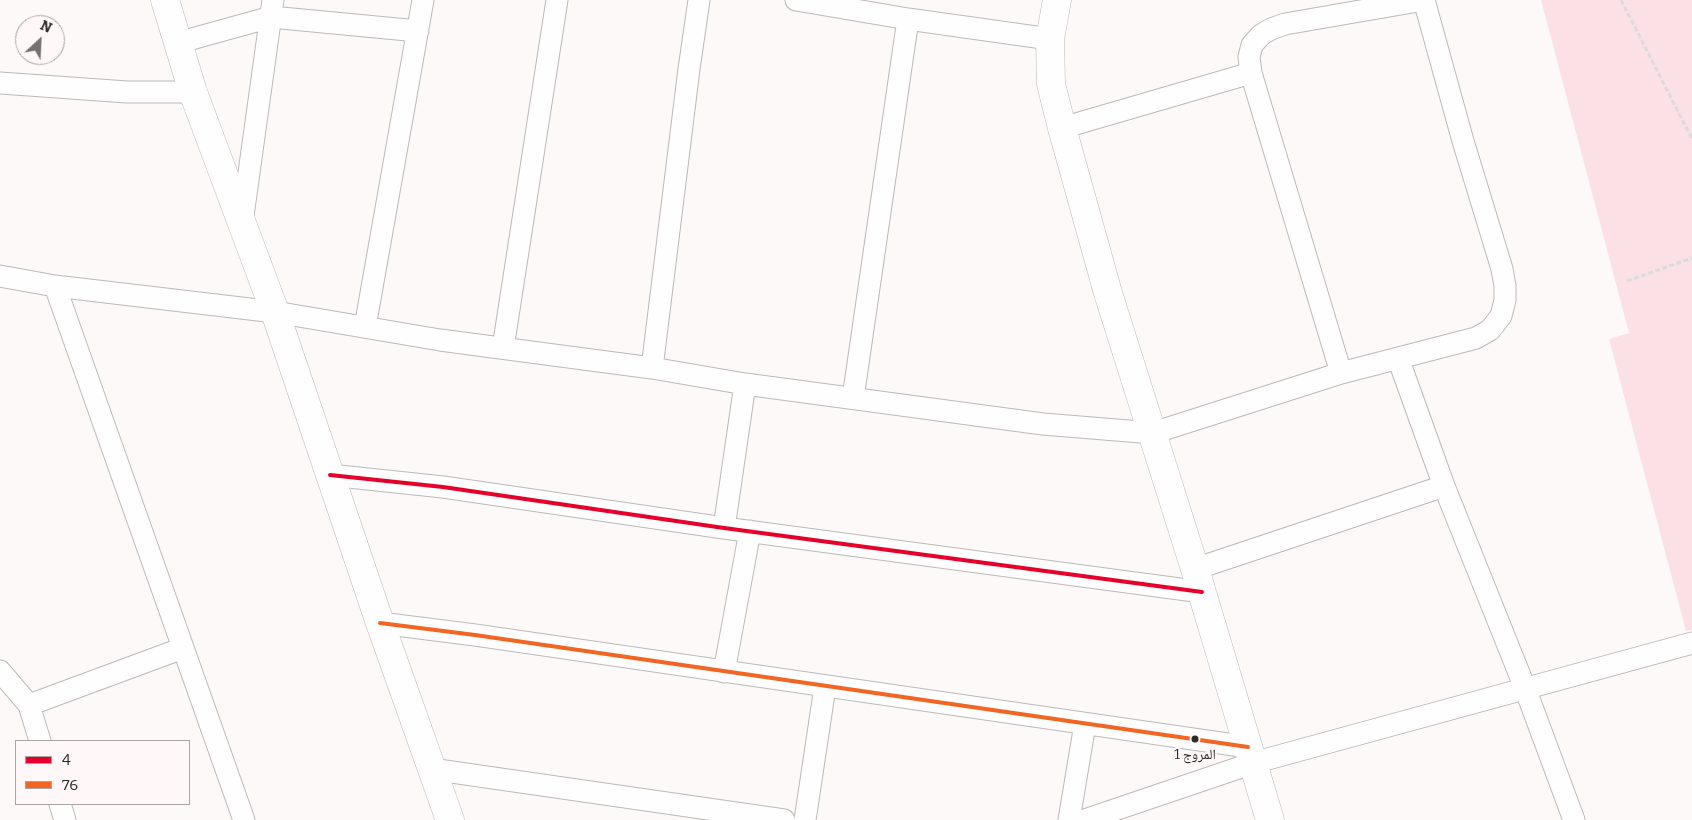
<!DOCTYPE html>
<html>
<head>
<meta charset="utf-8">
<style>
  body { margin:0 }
  #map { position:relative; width:1692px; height:820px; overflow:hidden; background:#fdf9f9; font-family:Bitter,serif }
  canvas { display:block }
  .legend { position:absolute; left:15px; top:740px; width:175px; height:65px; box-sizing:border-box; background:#fff7f8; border:1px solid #aaa4a5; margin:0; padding:6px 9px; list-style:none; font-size:15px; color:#2b2828 }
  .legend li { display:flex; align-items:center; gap:10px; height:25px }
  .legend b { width:25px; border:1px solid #aaa4a5 }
  .north { position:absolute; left:15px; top:15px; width:50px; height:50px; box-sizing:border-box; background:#fff7f8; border:1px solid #aaa4a5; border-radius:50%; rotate:25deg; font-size:14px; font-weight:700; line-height:20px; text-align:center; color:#2b2828 }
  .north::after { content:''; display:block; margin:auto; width:18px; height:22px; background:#747171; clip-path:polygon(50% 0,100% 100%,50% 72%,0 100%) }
</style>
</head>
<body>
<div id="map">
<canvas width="1692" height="820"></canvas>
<ul class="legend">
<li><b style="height:6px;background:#e4002b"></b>4</li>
<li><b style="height:6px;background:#f26522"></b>76</li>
</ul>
<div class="north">N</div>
</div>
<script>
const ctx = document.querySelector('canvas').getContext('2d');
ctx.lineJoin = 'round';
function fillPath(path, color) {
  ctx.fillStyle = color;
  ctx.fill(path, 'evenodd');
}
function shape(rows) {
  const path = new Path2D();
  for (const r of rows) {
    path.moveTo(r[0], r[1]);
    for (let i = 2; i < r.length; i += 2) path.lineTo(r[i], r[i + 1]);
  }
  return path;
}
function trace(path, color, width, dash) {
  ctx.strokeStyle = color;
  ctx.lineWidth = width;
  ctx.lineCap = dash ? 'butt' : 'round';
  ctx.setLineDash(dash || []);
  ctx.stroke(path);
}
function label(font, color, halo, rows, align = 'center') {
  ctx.font = font + ' Bitter,"Noto Naskh Arabic",serif';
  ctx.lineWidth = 4.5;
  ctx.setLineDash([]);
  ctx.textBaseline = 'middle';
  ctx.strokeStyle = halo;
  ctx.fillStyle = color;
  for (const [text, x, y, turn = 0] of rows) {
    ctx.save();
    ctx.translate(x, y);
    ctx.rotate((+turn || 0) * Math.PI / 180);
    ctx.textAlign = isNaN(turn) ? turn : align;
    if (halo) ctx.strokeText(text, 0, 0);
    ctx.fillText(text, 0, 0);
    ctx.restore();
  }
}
fillPath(shape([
  [1541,0,1692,0,1692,630,1686,631,1609,339,1629,333]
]), '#fbe1e5');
const minor = shape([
  [796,0,908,19,1050,39],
  [177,43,271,17,418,31],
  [0,83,127,92,193,92],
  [1062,128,1251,73],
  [242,223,273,0],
  [0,276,55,286,275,312,440,340,652,368,745,384,1043,424,1153,433,1341,373,1476,338,1490,330,1501,316,1505,300,1505,286,1502,269,1463,141,1424,0],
  [55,286,244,820],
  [365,327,423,0],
  [503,348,557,0],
  [1398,358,1444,486,1525,688,1574,820],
  [652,368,689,69,699,0],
  [1341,373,1251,73,1249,57,1252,45,1261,35,1271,29,1285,24,1424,0],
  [853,398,908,19],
  [330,475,443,487,724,528,1202,592],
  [724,528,745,384],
  [1195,569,1444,486],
  [380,623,475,635,1248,747],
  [0,671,29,705,40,741],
  [724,672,750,531],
  [29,705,183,648],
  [431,769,784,820],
  [60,804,65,820],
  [805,820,825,687],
  [1069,820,1085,724],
  [1085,820,1253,763,1692,643]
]);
const tertiary = shape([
  [165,0,193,92,275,312,380,623,450,820],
  [1057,0,1050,39,1051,84,1062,128,1108,293,1195,569,1270,820]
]);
trace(minor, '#bcb9b9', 23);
trace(tertiary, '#bcb9b9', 29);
trace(shape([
  [1621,0,1692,139],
  [1627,281,1692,258]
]), '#dcdbdb', 3, [5, 2.5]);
trace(minor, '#fffefe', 21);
trace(tertiary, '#fffefe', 28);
trace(shape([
  [330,475,443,487,724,528,1202,592]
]), '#e4002b', 4);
trace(shape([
  [380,623,475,635,1248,747]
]), '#f26522', 4);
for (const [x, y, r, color] of [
  [1195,739,4.5,"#2b2828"]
]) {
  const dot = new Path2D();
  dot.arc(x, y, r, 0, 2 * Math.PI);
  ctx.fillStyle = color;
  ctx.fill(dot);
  trace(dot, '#fff7f8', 2);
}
label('14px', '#2b2828', '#fff7f8', [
  ["المروج 1",1195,755]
]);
</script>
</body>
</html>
